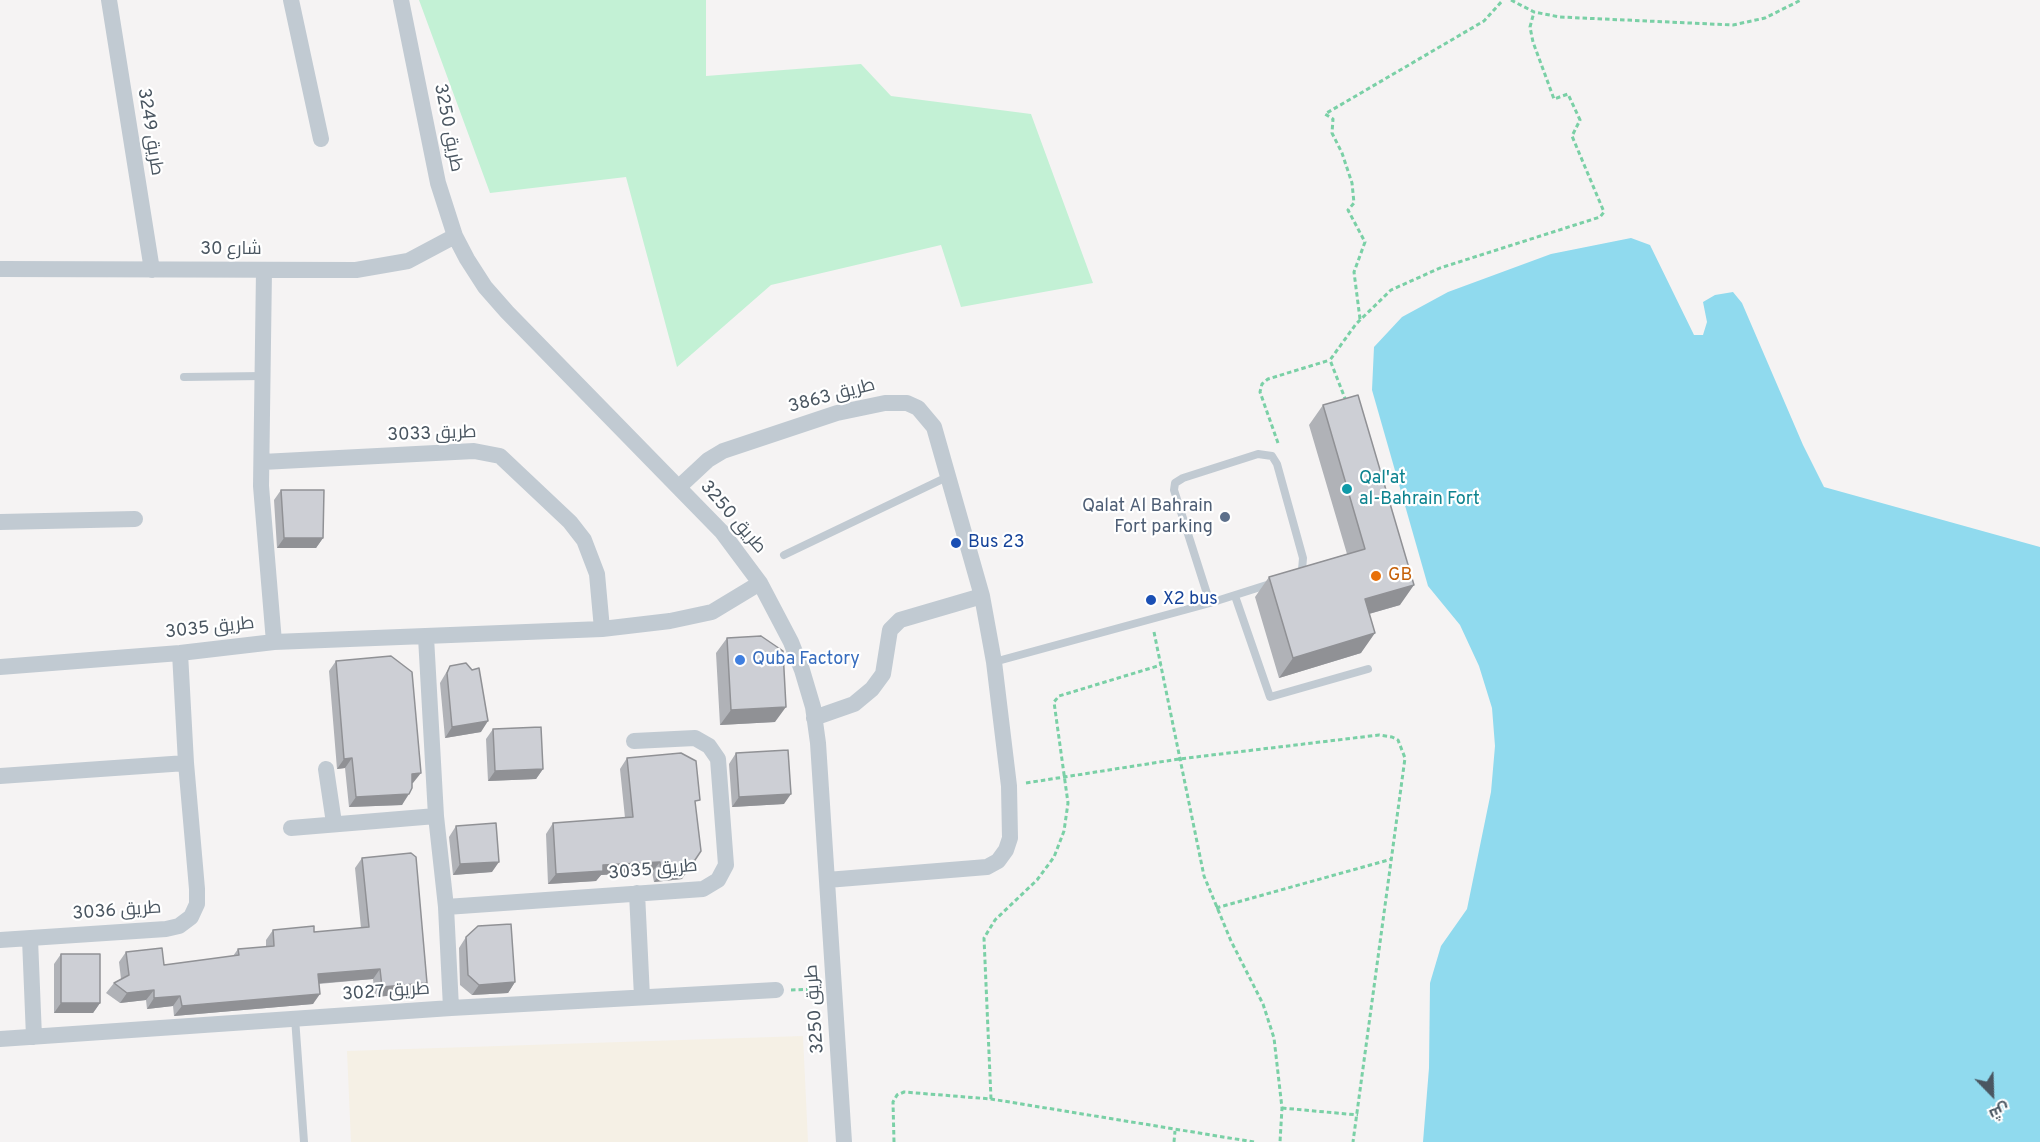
<!DOCTYPE html>
<html>
<head>
<meta charset="utf-8">
<style>
  body { margin:0 }
  #map { position:relative; width:2040px; height:1142px; overflow:hidden; background:#f5f3f3; font-family:Overpass,Cairo,sans-serif }
  canvas { display:block }
  .north { position:absolute; left:1962px; top:1064px; width:60px; height:60px; -webkit-text-stroke:4px #fff; paint-order:stroke; rotate:157deg; font-size:16px; font-weight:700; line-height:24px; text-align:center; color:#4a5661 }
  .north::after { content:''; display:block; margin:auto; width:21px; height:27px; background:#4a5661; clip-path:polygon(50% 0,100% 100%,50% 72%,0 100%) }
</style>
</head>
<body>
<div id="map">
<canvas width="2040" height="1142"></canvas>
<div class="north">ش</div>
</div>
<script>
const ctx = document.querySelector('canvas').getContext('2d');
ctx.lineJoin = 'round';
function fillPath(path, color) {
  ctx.fillStyle = color;
  ctx.fill(path, 'evenodd');
}
function shape(rows) {
  const path = new Path2D();
  for (const r of rows) {
    path.moveTo(r[0], r[1]);
    for (let i = 2; i < r.length; i += 2) path.lineTo(r[i], r[i + 1]);
  }
  return path;
}
function trace(path, color, width, dash) {
  ctx.strokeStyle = color;
  ctx.lineWidth = width;
  ctx.lineCap = dash ? 'butt' : 'round';
  ctx.setLineDash(dash || []);
  ctx.stroke(path);
}
function label(font, color, halo, rows, align = 'center') {
  ctx.font = font + ' Overpass,Cairo,sans-serif';
  ctx.lineWidth = 4.5;
  ctx.setLineDash([]);
  ctx.textBaseline = 'middle';
  ctx.strokeStyle = halo;
  ctx.fillStyle = color;
  for (const [text, x, y, turn = 0] of rows) {
    ctx.save();
    ctx.translate(x, y);
    ctx.rotate((+turn || 0) * Math.PI / 180);
    ctx.textAlign = isNaN(turn) ? turn : align;
    if (halo) ctx.strokeText(text, 0, 0);
    ctx.fillText(text, 0, 0);
    ctx.restore();
  }
}
fillPath(shape([
  [419,0,706,0,706,76,861,64,891,96,1031,114,1093,283,961,307,941,245,771,285,677,367,626,177,490,193]
]), '#c3f1d5');
fillPath(shape([
  [803,1036,808,1142,351,1142,347,1051]
]), '#f5f0e5');
fillPath(shape([
  [1631,238,1650,245,1694,335,1703,335,1707,322,1703,302,1715,295,1733,292,1742,303,1803,445,1824,487,2040,547,2040,1142,1423,1142,1429,1068,1430,983,1441,946,1467,909,1491,792,1495,746,1492,708,1479,666,1460,625,1428,586,1372,390,1374,347,1402,317,1448,292,1551,254]
]), '#90daee');
trace(shape([
  [1511,0,1534,12,1560,17,1733,25,1765,18,1801,0],
  [1360,319,1354,272,1365,242,1348,210,1354,203,1352,183,1342,153,1332,133,1333,119,1325,114,1484,21,1503,0],
  [1346,401,1330,360,1356,324,1391,290,1440,268,1600,217,1604,212,1572,136,1580,120,1568,94,1554,99,1533,42,1530,27,1534,12],
  [1278,443,1260,392,1262,384,1268,379,1330,360],
  [1154,632,1204,876,1231,941,1263,1004,1274,1038,1282,1108,1280,1142],
  [1026,783,1179,759,1379,735,1392,737,1398,740,1405,758,1353,1142],
  [1216,908,1392,859],
  [791,990,818,989],
  [991,1099,984,938,995,920,1037,880,1054,857,1064,831,1068,803,1054,702,1059,696,1161,665],
  [1282,1108,1358,1115],
  [894,1142,893,1102,897,1095,904,1092,991,1099,1254,1142],
  [1174,1142,1175,1131]
]), '#7ad0a6', 3, [4.5, 3]);
trace(shape([
  [184,377,263,376],
  [784,555,947,477],
  [1235,596,1270,697,1368,669],
  [1210,603,1174,490,1175,483,1183,478,1258,454,1272,456,1277,464,1303,558,1302,570,1297,575],
  [994,662,1210,603,1273,583],
  [295,1018,304,1142]
]), '#c1cad2', 8);
trace(shape([
  [109,0,152,270],
  [291,0,321,139],
  [401,0,438,183,455,236,467,259,485,287,507,312,722,532,760,583,791,642,802,670,813,707,818,743,844,1142],
  [0,269,356,270,408,261,455,236],
  [264,270,261,486,274,642],
  [262,462,474,451,500,456,570,522,584,540,597,574,602,629],
  [679,487,708,460,723,451,837,413,885,403,907,403,918,408,934,427,982,596,994,662,1009,786,1010,838,1006,850,998,861,987,867,827,880],
  [0,522,135,519],
  [426,637,436,816,446,907,451,1008],
  [0,667,180,653,274,642,602,629,670,621,712,612,760,583],
  [814,718,854,704,872,689,883,674,890,630,900,620,982,596],
  [326,769,334,823],
  [0,776,186,763],
  [291,828,436,816],
  [637,893,642,997],
  [446,907,703,889,718,880,726,865,718,759,709,746,695,738,634,741],
  [30,939,34,1037],
  [0,940,166,929,179,926,191,917,197,904,197,889,186,763,180,653],
  [0,1039,451,1008,776,990]
]), '#c1cad2', 16);
fillPath(shape([
  [1323,405,1400,605,1369,614,1361,653,1279,678,1255,597,1269,577,1347,554,1309,425],
  [281,490,323,538,316,548,277,548,274,500],
  [727,638,775,722,720,725,716,653],
  [336,661,413,783,412,783,402,805,349,807,345,768,337,769,329,671],
  [450,666,481,732,445,738,440,683],
  [493,729,543,769,536,779,488,781,486,739],
  [736,753,784,804,732,807,729,764],
  [627,758,696,806,682,879,654,882,652,872,601,875,596,881,548,884,546,834,553,823,625,818,620,769],
  [456,826,492,872,453,875,449,837],
  [362,858,420,993,375,997,373,979,319,984,313,1004,174,1016,173,1006,147,1009,146,1000,120,1003,106,993,114,983,121,979,119,962,126,952,164,965,233,956,238,949,266,947,266,940,273,930,314,932,361,928,355,868],
  [466,937,515,982,508,993,472,995,460,985,459,948],
  [61,954,100,1003,93,1013,54,1013,54,964]
]), '#b0b2b7');
fillPath(shape([
  [284,538,323,538,316,548,277,548],
  [1414,585,1400,605,1351,619,1365,599],
  [1375,633,1361,653,1279,678,1293,658],
  [786,707,775,722,720,725,731,710],
  [488,721,481,732,445,738,452,727],
  [352,758,345,768,337,769,344,759],
  [543,769,536,779,488,781,495,771],
  [421,773,413,783,405,785,412,774],
  [409,794,402,805,349,807,356,797],
  [791,794,784,804,732,807,739,797],
  [499,862,492,872,453,875,460,864],
  [660,862,652,872,601,875,596,881,548,884,556,874,603,865],
  [689,869,682,879,654,882,661,872],
  [380,969,373,979,311,984,318,974],
  [515,982,508,993,472,995,479,985],
  [427,983,420,993,375,997,382,987],
  [154,990,146,1000,120,1003,127,993],
  [320,994,313,1004,174,1016,182,1006],
  [180,996,173,1006,147,1009,154,998],
  [61,1003,100,1003,93,1013,54,1013]
]), '#909195');
const building = shape([
  [1358,395,1414,585,1365,599,1375,633,1293,658,1269,577,1365,549,1323,405,1358,395],
  [281,490,324,490,323,538,284,538,281,490],
  [761,636,783,651,786,707,731,710,727,638,761,636],
  [391,656,412,672,421,773,412,774,412,788,409,794,356,797,352,758,344,759,336,661,391,656],
  [466,663,472,670,479,668,488,721,452,727,447,673,450,666,466,663],
  [541,727,543,769,495,771,493,729,541,727],
  [788,750,791,794,739,797,736,753,788,750],
  [681,753,696,761,700,800,695,801,701,851,689,869,661,872,660,862,603,865,603,871,556,874,553,823,633,817,627,758,681,753],
  [496,823,499,862,460,864,456,826,496,823],
  [411,853,416,857,427,983,382,987,380,969,318,974,320,994,182,1006,180,996,154,998,154,990,127,993,114,983,129,975,126,952,162,948,164,965,239,955,238,949,274,946,273,930,314,926,314,932,369,927,362,858,411,853],
  [511,924,515,982,479,985,468,975,466,937,478,926,511,924],
  [61,954,100,954,100,1003,61,1003,61,954]
]);
fillPath(building, '#cdcfd5');
trace(building, '#909195', 1.5);
for (const [x, y, r, color] of [
  [1347,489,6,"#0f9aa8"],
  [1225,517,6,"#5c6f8a"],
  [956,543,6,"#1a4fb4"],
  [1376,576,6,"#e8710a"],
  [1151,600,6,"#1a4fb4"],
  [740,660,6,"#3f7fe0"]
]) {
  const dot = new Path2D();
  dot.arc(x, y, r, 0, 2 * Math.PI);
  ctx.fillStyle = color;
  ctx.fill(dot);
  trace(dot, '#fff', 2);
}
label('18px', '#4a5661', '#fff', [
  ["طريق 3250",447,128,79],
  ["طريق 3249",149,132,81],
  ["شارع 30",231,250],
  ["طريق 3863",832,397,-15],
  ["طريق 3033",432,435,-2],
  ["طريق 3250",732,518,49],
  ["طريق 3035",210,629,-6],
  ["طريق 3035",653,871,-5],
  ["طريق 3036",117,912,-4],
  ["طريق 3027",386,993,-4],
  ["طريق 3250",816,1009,-94]
]);
label('18px', '#0d838f', '#fff', [
  ["Qal'at",1359,479],
  ["al-Bahrain Fort",1359,500]
], 'left');
label('18px', '#4e5e75', '#fff', [
  ["Qalat Al Bahrain",1213,507],
  ["Fort parking",1213,528]
], 'right');
label('18px', '#164399', '#fff', [
  ["Bus 23",968,543],
  ["X2 bus",1163,600]
], 'left');
label('18px', '#c56008', '#fff', [
  ["GB",1388,576]
], 'left');
label('18px', '#366cbe', '#fff', [
  ["Quba Factory",752,660]
], 'left');
</script>
</body>
</html>
